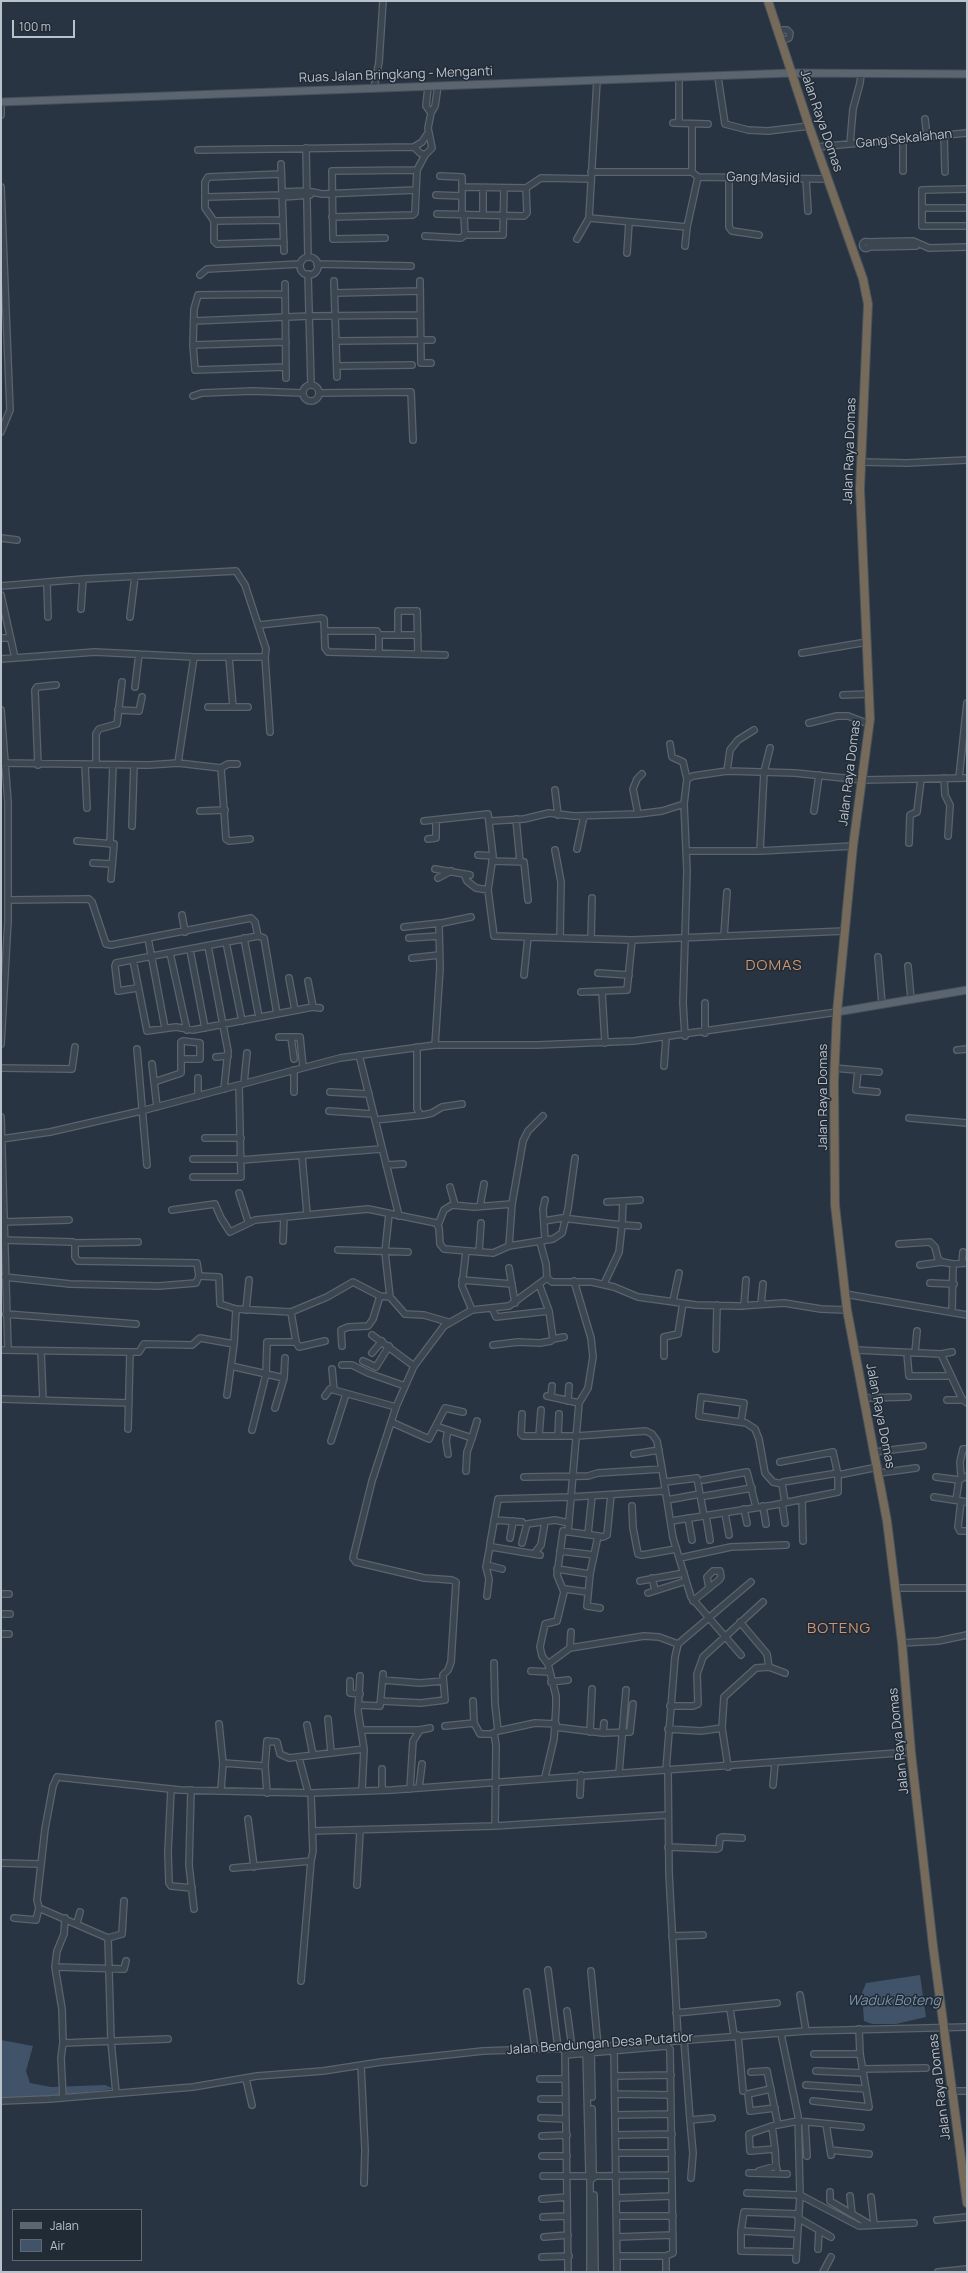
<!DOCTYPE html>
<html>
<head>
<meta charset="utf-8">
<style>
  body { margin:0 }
  #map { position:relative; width:968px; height:2273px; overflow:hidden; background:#283441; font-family:Manrope,sans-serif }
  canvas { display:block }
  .frame { position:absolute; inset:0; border:2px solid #b9c1cb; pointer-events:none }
  .legend { position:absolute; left:12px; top:2209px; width:130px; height:52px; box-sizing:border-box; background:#212b36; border:1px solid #5e6772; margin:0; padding:5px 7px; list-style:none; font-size:12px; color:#b9c1cb }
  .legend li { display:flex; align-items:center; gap:8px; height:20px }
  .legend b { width:20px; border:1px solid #5e6772 }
  .scale { position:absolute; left:12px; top:20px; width:63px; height:18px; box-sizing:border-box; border:2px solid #b9c1cb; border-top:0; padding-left:5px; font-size:12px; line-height:14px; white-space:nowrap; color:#b9c1cb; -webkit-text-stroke:3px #212b36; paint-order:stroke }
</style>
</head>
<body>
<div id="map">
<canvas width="968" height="2273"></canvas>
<div class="frame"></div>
<ul class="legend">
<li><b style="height:5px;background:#5b6570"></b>Jalan</li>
<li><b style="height:11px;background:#405369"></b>Air</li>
</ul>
<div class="scale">100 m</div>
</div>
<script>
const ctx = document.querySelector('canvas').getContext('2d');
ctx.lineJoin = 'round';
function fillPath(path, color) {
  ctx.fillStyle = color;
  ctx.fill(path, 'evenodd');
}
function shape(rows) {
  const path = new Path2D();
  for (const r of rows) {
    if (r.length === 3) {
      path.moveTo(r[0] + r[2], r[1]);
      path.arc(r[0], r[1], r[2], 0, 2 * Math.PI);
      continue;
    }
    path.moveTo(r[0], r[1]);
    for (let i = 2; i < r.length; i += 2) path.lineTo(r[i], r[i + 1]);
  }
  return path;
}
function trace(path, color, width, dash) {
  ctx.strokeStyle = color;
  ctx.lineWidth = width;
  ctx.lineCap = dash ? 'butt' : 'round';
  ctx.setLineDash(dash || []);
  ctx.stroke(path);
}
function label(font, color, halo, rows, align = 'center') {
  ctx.font = font + ' Manrope,sans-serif';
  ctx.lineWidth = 3;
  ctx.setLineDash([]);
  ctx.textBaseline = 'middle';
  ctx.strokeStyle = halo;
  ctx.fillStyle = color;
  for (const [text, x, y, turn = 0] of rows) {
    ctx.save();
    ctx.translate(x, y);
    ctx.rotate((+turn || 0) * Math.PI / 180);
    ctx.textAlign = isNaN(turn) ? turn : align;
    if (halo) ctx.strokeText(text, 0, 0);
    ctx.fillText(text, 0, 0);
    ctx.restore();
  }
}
fillPath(shape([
  [920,1975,926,2017,896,2024,872,2024,864,2021,862,1993,866,1983],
  [1,2040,33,2046,26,2071,30,2083,51,2087,105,2085,114,2089,49,2096,1,2098]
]), '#405369');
const minor = shape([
  [777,30,787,30,790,33,789,38,781,41],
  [718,77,725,124,748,130,768,131,809,126],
  [428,87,426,106,431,113],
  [374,88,379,62,383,1],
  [1,115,1,102],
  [925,119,927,137],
  [673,123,708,124],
  [679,123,679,77],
  [944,135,945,172],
  [850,144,853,109,860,83,861,74],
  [414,147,420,153,425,155,432,148,428,128,431,113,435,106,438,86],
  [817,147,967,133],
  [306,148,308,257],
  [198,150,414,147,422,142,428,133],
  [281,164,284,251],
  [903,171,903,139],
  [591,172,692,172,698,177],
  [692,172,692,124],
  [281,174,208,177,205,182,205,208,214,221,214,241,217,244,284,242],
  [440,176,462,177,462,215],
  [698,177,828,179],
  [729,177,729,227,732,231,759,235],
  [806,179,808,211],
  [1,187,10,410,1,432],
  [483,188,483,215],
  [526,188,541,178,591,179],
  [967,189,922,190,922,226,967,226],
  [282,192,307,191,322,194,416,190],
  [436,195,462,196],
  [206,197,283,195],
  [283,197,310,195],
  [922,208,967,208],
  [437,214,524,216,527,213,526,188,462,187],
  [464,215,465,235,503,235,504,188],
  [332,217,413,215,415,213,417,170],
  [589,218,687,227,698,177],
  [214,221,283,220],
  [425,236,461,238,465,235],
  [385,238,333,239,332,171,417,170,425,155],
  [577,239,589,218,597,80],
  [866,245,3.5],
  [867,242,913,241,929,248,967,247],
  [685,246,687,227],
  [869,247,916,246],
  [627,253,629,222],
  [309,266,9],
  [317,264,411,266],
  [308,274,311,384],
  [200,275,207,269,300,264],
  [334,281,337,377],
  [420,281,421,363,431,363],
  [285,284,286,378],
  [335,293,420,291],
  [285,294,198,295,194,309,193,345,195,370,286,367],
  [194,321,310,316,420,315],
  [336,341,432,340],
  [193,345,286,342],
  [337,366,412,365],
  [311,393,8],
  [319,393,411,392,413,440],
  [193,396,202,393,253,391,302,393],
  [861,462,907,463,967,460],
  [1,538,17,540],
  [83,579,236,571,245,585,266,649,265,657,270,732],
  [47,583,48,617],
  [1,586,83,579,81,609],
  [1,595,15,658],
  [130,617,135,576],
  [259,625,322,618,324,619,325,648,328,652,445,655],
  [325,631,377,631,379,635],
  [398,635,398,611,417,611,418,654],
  [1,638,10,638],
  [379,653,379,635,418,635],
  [802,653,867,642],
  [229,657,233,707],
  [1,659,95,652,194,657,265,657],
  [135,687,139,654],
  [843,695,869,694],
  [208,707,248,707],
  [1,710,8,802,8,921,1,1044],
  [118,710,139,711,142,697],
  [809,723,837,716,848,716,869,724],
  [670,744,672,757,683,762,687,779],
  [1,763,149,765,178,763,221,768,228,764,237,764],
  [178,763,194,657],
  [85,764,87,808],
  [96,764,96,734,99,729,117,724,122,682],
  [38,765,35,690,37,687,56,685],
  [221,768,226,839,229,841,250,839],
  [727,771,730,750,738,740,754,730],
  [944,778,945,795,950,805,948,836],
  [959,778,967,703],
  [555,790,558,815],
  [200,811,225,810],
  [814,811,819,775],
  [638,814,633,789,637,779,642,774],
  [516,819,520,862],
  [424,821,488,814,493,856,488,890,494,936,632,940,845,931],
  [491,821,524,819,549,813,574,816,638,814,662,811,684,804],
  [132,826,134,765],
  [428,839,436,838,436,821],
  [77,841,114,844,111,879],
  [909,843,910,815,917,812,921,779],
  [110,844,113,765],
  [577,849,584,816],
  [555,850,561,882,560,938],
  [686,851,760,851,853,846],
  [760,851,764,772,770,748],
  [478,855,493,856],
  [492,861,524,862,528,900],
  [93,863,112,864],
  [435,869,470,875],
  [464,874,467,881,476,888,488,890],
  [438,878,451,871],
  [8,900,89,899,92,902,106,944,111,945,251,918,255,922,258,936,116,963,115,966,118,991,137,988],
  [182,915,185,932],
  [404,927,440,923],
  [258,936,264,938,277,1014],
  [724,936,727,892],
  [148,938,165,1028],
  [244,938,259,1017],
  [409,938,439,936],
  [591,939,592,898],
  [226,942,242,1021],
  [208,946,228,1051,224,1089],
  [190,950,205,1028],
  [170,953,187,1030],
  [878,957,882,1004],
  [412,958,439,955],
  [133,960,147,1031,176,1027,193,1030,313,1007,320,1008],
  [908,966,911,999],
  [598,973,629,975],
  [524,975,528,937],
  [289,978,295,1010],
  [308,981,313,1007],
  [581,992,627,990,632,940],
  [602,992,605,1043],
  [705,1003,705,1033],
  [685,1036,683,1003,687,871,684,804,687,779,693,776,727,771,795,773,863,780,967,778],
  [279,1037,300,1037,303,1067],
  [291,1037,294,1059],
  [435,1045,440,968,439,925,442,923,471,917],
  [417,1047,417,1109,420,1114],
  [137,1049,147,1165],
  [957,1050,967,1049],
  [359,1055,399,1216],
  [216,1057,228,1056],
  [152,1064,157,1107],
  [664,1066,666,1038],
  [1,1068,72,1069,75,1047],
  [834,1068,879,1072],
  [294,1070,294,1092],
  [858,1070,856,1090,877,1092],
  [198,1078,198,1096],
  [154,1082,181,1073,181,1042,183,1041,200,1043,200,1059,181,1059],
  [244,1083,247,1053],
  [330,1092,369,1094],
  [329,1111,373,1114],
  [1,1117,8,1350],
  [909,1118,967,1123],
  [375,1120,423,1115,432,1113,442,1107,462,1104],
  [205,1138,241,1138],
  [1,1139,50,1132,141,1111,340,1058,435,1045,537,1045,634,1041,837,1012],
  [302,1156,307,1214],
  [193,1159,241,1159],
  [241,1160,381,1149],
  [386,1165,403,1164],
  [193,1177,241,1177,239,1085],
  [450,1187,455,1205],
  [239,1193,248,1221],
  [545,1200,543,1209,545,1240],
  [623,1201,622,1225,638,1226],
  [607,1202,640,1200],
  [480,1206,484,1184],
  [172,1210,215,1204,221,1218,230,1232,255,1220,368,1209,436,1223,439,1228,440,1244,444,1249,493,1253,509,1246,553,1239,562,1233,568,1209,575,1158],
  [389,1214,385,1252,390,1297],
  [544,1221,562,1218,622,1225,619,1252,604,1284],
  [3,1222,69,1220],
  [438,1225,444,1210,452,1205,474,1207,512,1204],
  [1,1240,73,1242,75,1244,75,1257,78,1261,197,1263,199,1276,219,1277,220,1304,236,1309,291,1312,327,1297,353,1282,380,1296,390,1297,405,1314,424,1315,448,1322],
  [283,1241,284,1217],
  [540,1242,546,1264,547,1278],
  [75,1243,138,1242],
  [899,1244,930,1242,935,1247,938,1259,942,1262],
  [509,1246,512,1204,523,1141,528,1131,543,1116],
  [338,1250,408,1252],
  [466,1251,462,1286,472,1310],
  [479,1252,481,1223],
  [962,1263,963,1252],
  [953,1264,967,1263],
  [920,1265,942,1262,953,1264,952,1312],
  [509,1268,515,1303],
  [5,1277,70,1284,159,1286,196,1283,199,1276],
  [462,1280,512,1284],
  [930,1283,954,1284],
  [845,1294,967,1315],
  [673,1301,679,1273],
  [761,1304,763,1284],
  [744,1306,746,1280],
  [492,1308,496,1317,549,1311,539,1284],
  [246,1310,249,1280],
  [549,1311,553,1339,564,1337],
  [6,1314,136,1324],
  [372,1335,414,1366],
  [296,1342,299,1347,325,1341],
  [493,1345,518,1342,540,1343,551,1341,553,1339],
  [342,1346,341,1330,348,1327,368,1326,373,1319,380,1296],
  [716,1349,717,1305],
  [1,1350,130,1352,128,1429],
  [856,1350,941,1354,962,1399,967,1403],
  [41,1351,43,1400],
  [130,1352,139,1352,144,1344,192,1345,200,1338,234,1344],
  [372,1353,382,1341],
  [907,1353,909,1376,951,1376],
  [915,1353,917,1331],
  [941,1354,952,1352],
  [664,1356,664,1337,678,1334,683,1303],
  [363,1361,376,1367,389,1346],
  [342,1365,352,1365,368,1373,405,1386],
  [231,1366,284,1378],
  [332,1369,334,1390],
  [227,1395,234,1344,236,1309],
  [325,1396,330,1389,396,1407],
  [547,1396,579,1403],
  [551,1397,552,1386],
  [865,1398,908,1397],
  [1,1399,129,1403],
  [947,1400,963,1400],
  [568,1401,569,1386],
  [275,1408,284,1378,285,1358],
  [522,1414,521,1434,523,1436,577,1436,646,1431,652,1434,657,1441,662,1469,673,1538,691,1597,741,1655],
  [391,1422,429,1439,445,1408,463,1412],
  [741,1422,744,1403,701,1397,699,1416,746,1423,755,1429,759,1439,765,1473,773,1482,782,1484,783,1482,838,1473],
  [436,1426,472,1438,467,1452,466,1471],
  [252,1430,266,1374,267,1342,296,1342,291,1312],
  [539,1436,541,1410],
  [558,1436,559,1414],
  [472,1438,477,1421],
  [331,1441,346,1394],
  [875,1452,923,1446],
  [448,1454,446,1441,448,1430],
  [634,1454,659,1450],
  [879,1473,916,1468],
  [838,1475,878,1467],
  [524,1477,588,1476,598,1473,662,1469],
  [936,1477,959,1480],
  [961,1477,960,1462,963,1449,967,1449],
  [703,1480,747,1472,756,1507],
  [665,1482,697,1478,704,1516],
  [782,1484,785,1502],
  [705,1496,752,1488],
  [934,1497,967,1502],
  [802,1499,803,1541],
  [667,1500,700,1494],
  [956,1500,959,1480,967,1476],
  [961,1501,958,1527,960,1531,967,1531],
  [782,1503,785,1523],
  [632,1506,633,1528,638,1554,642,1555,676,1549],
  [763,1506,766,1524],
  [744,1509,747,1523],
  [725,1513,729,1535],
  [706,1516,710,1540],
  [688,1518,692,1540],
  [494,1520,522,1522],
  [671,1521,774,1505,838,1492,838,1475,833,1452,780,1462],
  [568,1532,571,1497,665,1491],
  [588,1534,592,1496],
  [510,1538,513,1521],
  [522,1543,527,1524,555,1520,569,1523],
  [560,1551,594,1555],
  [534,1554,541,1545,545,1522],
  [540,1555,492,1547,490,1544,498,1499,571,1497,579,1403,588,1388,593,1357,591,1338,574,1281],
  [680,1558,731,1547,786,1545],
  [487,1565,502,1569],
  [557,1569,590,1574,598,1536,603,1537,607,1535,611,1495],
  [590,1574,587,1606,600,1608],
  [652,1578,655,1590],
  [640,1581,684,1573],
  [895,1588,967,1588],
  [565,1589,587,1592],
  [648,1593,686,1581],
  [1,1594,9,1594],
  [487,1596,489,1579,486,1567,490,1546],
  [693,1601,709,1588,719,1580,721,1577,720,1571,713,1571,707,1577,709,1588],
  [1,1614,10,1614],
  [740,1622,767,1654,769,1667],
  [1,1634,9,1634],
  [902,1643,938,1641,967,1635],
  [570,1648,571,1632],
  [494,1663,495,1704,498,1731],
  [548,1664,570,1648,644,1636,659,1637,678,1644],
  [531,1671,549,1672],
  [360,1676,358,1711,364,1749,362,1790],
  [383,1680,420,1683,443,1681],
  [350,1681,350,1693,360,1694],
  [551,1682,568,1680],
  [381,1701,421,1703,445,1700,443,1675,448,1670,451,1662,456,1582,452,1580,424,1578,356,1562,353,1558,372,1481,396,1407,414,1366,444,1326,472,1310,509,1306,547,1278,552,1282,592,1282,614,1287,638,1297,696,1305,739,1306,784,1303,821,1309,847,1310],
  [473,1701,474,1723,480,1734,491,1734,498,1731,535,1723,556,1724],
  [359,1705,380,1706,383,1674],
  [670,1706,693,1706,698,1704,697,1674,703,1657,763,1602],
  [328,1719,331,1752],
  [219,1724,223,1763,221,1790],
  [307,1725,313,1755],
  [445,1726,474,1723],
  [555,1727,603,1733,630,1732,633,1704],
  [668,1729,701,1731,722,1728],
  [362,1730,420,1730,430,1728],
  [590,1732,592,1689],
  [494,1733,496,1745,495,1826],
  [603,1733,604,1723],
  [299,1758,308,1792],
  [223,1763,265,1766],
  [728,1767,722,1728,724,1697,756,1668,769,1667,785,1673],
  [668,1769,669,1873,678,2039],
  [666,1770,675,1657,678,1644,751,1582],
  [619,1773,626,1690],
  [545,1777,554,1739,556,1707,556,1696,548,1664,542,1656,540,1647,545,1624,557,1621,564,1592,557,1575,563,1531,598,1536],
  [773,1785,775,1763],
  [419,1788,422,1764],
  [171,1789,168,1852,169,1883,171,1886,192,1888],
  [410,1789,413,1741,420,1730],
  [191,1790,189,1865,194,1909],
  [382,1790,382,1769],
  [267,1793,265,1766,267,1741,277,1742,280,1754,289,1758,364,1749],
  [580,1795,581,1775],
  [248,1819,254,1867],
  [312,1831,495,1826,668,1815],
  [668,1847,717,1849,719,1848,720,1838,722,1837,742,1838],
  [1,1863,40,1864],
  [233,1868,311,1861,313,1851,311,1793],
  [357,1885,360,1831],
  [14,1918,36,1920,39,1908],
  [65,1918,64,1934,57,1951,55,1967,62,2009,63,2043,168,2039],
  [77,1923,80,1912],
  [672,1936,703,1935],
  [108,1938,122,1934,124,1901],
  [55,1967,124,1969,126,1961],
  [548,1970,558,2048],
  [591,1971,598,2047],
  [301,1981,311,1861],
  [527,1992,535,2048],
  [800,1995,806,2031],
  [730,2009,734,2035],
  [567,2011,572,2048],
  [676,2013,777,2003],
  [781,2034,798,2116,800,2195,796,2260],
  [738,2035,743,2091],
  [684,2039,690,2120,712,2118],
  [63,2043,61,2058,63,2098],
  [614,2048,617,2272],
  [591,2049,592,2097],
  [586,2050,589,2174],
  [565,2052,568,2272],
  [814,2054,860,2054],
  [565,2055,667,2046,670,2049,673,2253,666,2256,666,2272],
  [361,2066,365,2150,364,2183],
  [862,2069,926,2068],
  [816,2071,862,2073],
  [751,2072,767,2071,778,2125],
  [615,2076,671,2075],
  [246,2079,252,2105],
  [540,2079,565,2079],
  [806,2085,866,2089],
  [771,2089,748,2094,750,2111,775,2108],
  [953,2091,967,2091],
  [116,2093,111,2041,108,1938,39,1908,37,1900,45,1829,53,1786,57,1777,180,1790,311,1793,392,1790,911,1752],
  [615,2094,671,2095],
  [541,2099,566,2099],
  [1,2101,49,2099,193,2087,257,2076,323,2071,381,2062,483,2051,598,2047,806,2031,967,2027],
  [813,2101,869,2107,860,2054,859,2029],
  [592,2109,593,2172],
  [615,2115,671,2114],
  [541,2118,566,2119],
  [690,2120,693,2153,691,2178],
  [805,2122,807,2156],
  [826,2124,831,2155],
  [772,2126,798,2121,861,2127],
  [615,2135,672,2134],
  [542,2136,567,2135],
  [775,2149,750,2151,749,2134,772,2126,775,2149,776,2166],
  [830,2150,869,2154],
  [616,2153,672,2153],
  [542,2156,567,2156],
  [759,2171,776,2166,777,2169],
  [749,2173,787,2174],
  [543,2176,589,2176],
  [595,2176,591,2172,589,2176,592,2179,595,2176,672,2175],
  [830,2192,830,2201,869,2224],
  [747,2193,800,2195,859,2226,914,2223],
  [594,2195,595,2272],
  [850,2196,852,2214],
  [871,2197,874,2224],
  [617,2198,672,2196],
  [542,2199,567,2197],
  [617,2216,673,2216],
  [543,2217,567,2216],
  [798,2218,831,2237],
  [937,2220,967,2217],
  [741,2231,741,2251,795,2252],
  [797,2234,741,2231,744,2212,798,2214],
  [544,2237,568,2235],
  [617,2237,673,2235],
  [818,2249,819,2231],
  [617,2256,666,2256],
  [542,2257,569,2256],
  [590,2272,590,2179],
  [823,2272,831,2257],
  [938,2272,967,2269]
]);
const major = shape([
  [1,102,791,73,967,74],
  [837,1012,967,990]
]);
const highway = shape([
  [768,1,809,126,863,279,868,304,860,489,870,719,853,846,837,1012,834,1082,835,1205,847,1310,887,1521,902,1643,911,1752,933,1946,967,2203]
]);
trace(minor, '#5a646e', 8);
trace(major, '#464f5a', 9);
trace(highway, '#47515b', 10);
trace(minor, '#3c4651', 5.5);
trace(major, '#5b6570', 7);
trace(highway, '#766a5a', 8);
label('13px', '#b9c1cb', '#212b36', [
  ["Ruas Jalan Bringkang - Menganti",396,75,-2],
  ["Jalan Raya Domas",821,121,71],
  ["Gang Sekalahan",904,139,-6],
  ["Gang Masjid",763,178,1],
  ["Jalan Raya Domas",850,451,-88],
  ["Jalan Raya Domas",850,773,-83],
  ["Jalan Raya Domas",823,1097,-90],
  ["Jalan Raya Domas",880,1416,79],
  ["Jalan Raya Domas",899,1741,-96],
  ["Jalan Bendungan Desa Putatlor",600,2044,-4],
  ["Jalan Raya Domas",940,2087,-97]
]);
label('italic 14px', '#7c93ab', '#212b36', [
  ["Waduk Boteng",894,2001]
]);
ctx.letterSpacing = '1px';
label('15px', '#cf9470', '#212b36', [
  ["DOMAS",774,966],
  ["BOTENG",839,1629]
]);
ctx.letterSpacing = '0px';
</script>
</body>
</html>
